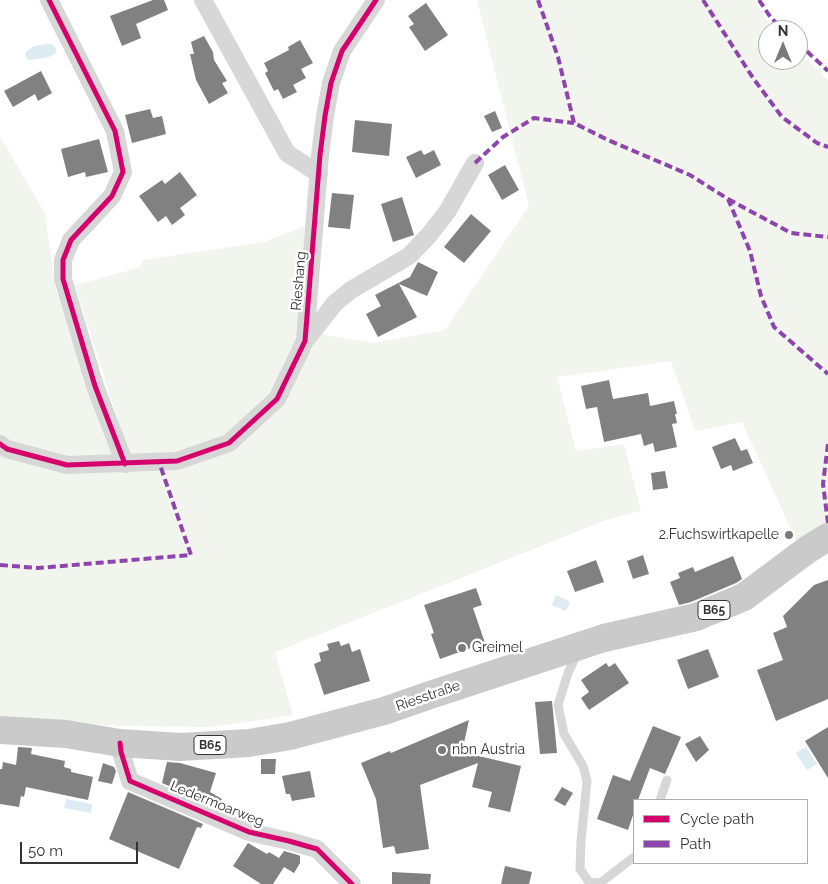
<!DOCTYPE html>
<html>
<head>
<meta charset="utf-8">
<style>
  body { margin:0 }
  #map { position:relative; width:828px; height:884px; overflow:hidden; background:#fff; font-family:Raleway,sans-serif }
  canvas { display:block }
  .legend { position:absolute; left:633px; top:799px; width:175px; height:65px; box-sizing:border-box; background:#fff; border:1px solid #adadad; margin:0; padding:6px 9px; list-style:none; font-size:15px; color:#333 }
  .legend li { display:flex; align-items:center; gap:10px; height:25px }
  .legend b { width:25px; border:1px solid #adadad }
  .north { position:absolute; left:758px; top:20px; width:50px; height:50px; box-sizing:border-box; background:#fff; border:1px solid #adadad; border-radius:50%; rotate:0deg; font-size:14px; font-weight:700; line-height:20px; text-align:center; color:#333 }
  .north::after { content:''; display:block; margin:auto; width:18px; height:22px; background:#7a7a7a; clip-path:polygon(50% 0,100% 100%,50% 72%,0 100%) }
  .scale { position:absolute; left:20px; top:842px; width:118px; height:22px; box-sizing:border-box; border:2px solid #333; border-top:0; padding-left:6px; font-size:15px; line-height:18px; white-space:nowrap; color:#333; -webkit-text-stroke:4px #fff; paint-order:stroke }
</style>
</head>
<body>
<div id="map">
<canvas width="828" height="884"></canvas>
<ul class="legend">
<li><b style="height:6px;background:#d6006c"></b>Cycle path</li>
<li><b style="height:6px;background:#8e44ad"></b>Path</li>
</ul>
<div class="north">N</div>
<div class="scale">50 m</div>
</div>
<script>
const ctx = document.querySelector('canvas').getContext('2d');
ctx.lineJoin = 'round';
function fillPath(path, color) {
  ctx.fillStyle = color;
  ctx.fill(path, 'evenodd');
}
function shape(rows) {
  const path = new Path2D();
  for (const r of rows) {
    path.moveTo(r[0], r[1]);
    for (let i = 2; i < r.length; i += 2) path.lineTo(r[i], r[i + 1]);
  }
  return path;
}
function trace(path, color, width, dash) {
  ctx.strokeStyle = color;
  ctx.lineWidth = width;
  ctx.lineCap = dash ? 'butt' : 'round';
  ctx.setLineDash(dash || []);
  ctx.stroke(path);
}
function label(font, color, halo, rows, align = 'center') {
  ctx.font = font + ' Raleway,sans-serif';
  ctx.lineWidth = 5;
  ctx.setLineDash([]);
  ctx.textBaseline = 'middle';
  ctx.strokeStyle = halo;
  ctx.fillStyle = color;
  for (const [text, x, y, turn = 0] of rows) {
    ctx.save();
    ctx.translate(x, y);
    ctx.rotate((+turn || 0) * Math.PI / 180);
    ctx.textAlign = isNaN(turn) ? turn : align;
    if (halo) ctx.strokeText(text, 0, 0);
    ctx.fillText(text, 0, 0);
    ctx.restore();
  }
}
fillPath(shape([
  [477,0,755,0,769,24,776,30,768,30,768,60,798,60,798,51,828,80,828,525,796,540,742,422,695,431,671,361,557,377,576,451,624,444,641,511,606,520,275,652,293,715,211,727,122,726,0,718,0,136,45,214,55,286,113,457,127,448,75,285,138,268,144,260,264,242,305,226,303,277,308,332,373,343,445,330,529,206]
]), '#f1f5ed');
fillPath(shape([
  [46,44,52,44,56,48,56,53,49,57,31,60,27,59,25,54,28,50,35,46],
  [556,595,570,602,566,611,552,605],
  [806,747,817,764,807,770,796,753],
  [66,799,92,804,91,813,64,808]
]), '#ddebf3');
fillPath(shape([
  [153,0,164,0,168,10,136,24,141,38,122,46,110,16],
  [426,3,448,35,425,51,409,27,414,24,408,16],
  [204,36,213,52,214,60,227,81,222,83,228,93,209,104,196,80,190,54,194,54,191,42],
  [300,40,313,63,301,69,306,78,293,85,297,92,283,99,278,89,274,91,265,73,268,71,264,63,289,50,288,47],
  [41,71,52,93,38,101,35,94,13,107,4,91],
  [150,109,153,118,162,116,166,134,132,143,125,115],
  [495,111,502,128,492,132,484,116],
  [355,120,392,124,389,156,352,152],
  [99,139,108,172,86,177,85,172,68,177,61,149],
  [421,150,424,155,434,150,441,165,416,178,406,157],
  [505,165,519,190,502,200,488,175],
  [180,172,197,195,180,208,185,215,172,225,166,216,158,222,139,196,162,180,165,184],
  [332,193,354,195,350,229,328,227],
  [402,197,414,235,393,242,381,204],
  [471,214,491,231,464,263,444,247],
  [418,262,438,272,427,296,399,284,417,317,378,337,366,314,381,306,375,295,410,277],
  [609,380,613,399,648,393,650,406,674,401,677,414,675,414,677,423,672,424,677,447,655,452,653,443,644,446,641,434,604,442,597,407,586,409,581,386],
  [735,438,741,451,747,449,753,463,733,471,731,465,721,469,712,447],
  [665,471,668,488,653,490,651,473],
  [643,555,649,574,633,579,627,561],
  [733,556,742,579,736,583,691,602,679,605,670,582,680,578,678,573,693,567,695,572],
  [596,560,604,582,575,592,567,571],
  [828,580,828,699,776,721,757,670,783,660,773,633,787,627,783,616,814,585],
  [476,588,482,605,473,608,485,643,440,659,431,634,434,633,424,605],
  [339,641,341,646,349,643,352,652,360,649,370,681,324,695,314,664,321,661,319,653,329,650,327,644],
  [708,649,719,677,688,689,677,660],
  [606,663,609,667,615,663,629,683,589,710,581,698,589,692,581,680],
  [552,701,557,753,540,754,535,702],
  [469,720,462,752,521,766,510,812,488,807,492,792,472,787,478,763,420,785,429,849,396,854,394,846,383,848,376,799,361,763,390,751,391,753],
  [653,726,681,737,665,774,650,768,638,800,634,800,634,812,628,830,597,819,613,775,630,781],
  [828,727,828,778,805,741],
  [700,736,709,750,696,762,685,744],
  [18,747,32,748,31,754,65,761,64,767,71,769,71,772,93,777,88,800,26,787,24,797,21,796,19,807,0,804,0,769,2,769,3,762,16,765],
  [261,759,276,759,275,774,261,774],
  [167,762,180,763,216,773,210,792,222,799,218,807,162,783],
  [103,763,114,767,116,771,112,784,98,781],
  [310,771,315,797,292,801,290,794,286,794,282,776],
  [562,787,573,793,565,806,554,800],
  [128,792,203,824,201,828,197,827,179,869,109,839],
  [248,843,267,854,269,852,279,858,284,851,298,855,300,856,300,863,294,873,284,867,273,884,261,884,233,866],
  [505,866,532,872,529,884,501,884],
  [392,872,431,874,430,884,392,884]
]), '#818181');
trace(shape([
  [578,652,568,673,558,705,564,734,583,766,587,781,581,841,580,869,589,882,600,883,634,857],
  [660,800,667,780]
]), '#d7d7d7', 9);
trace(shape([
  [49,0,115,131,123,172,112,196,71,240,63,260,63,279,95,386,125,464],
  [203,0,287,153,319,174],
  [305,341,335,303,351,290,409,256,429,235,447,212,475,163],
  [0,444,7,449,67,465,177,461,229,443,277,399,305,341,320,155,325,116,331,83,342,51,376,0],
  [120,743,121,752,130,781,249,832,289,841,317,849,352,884]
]), '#d7d7d7', 18);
trace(shape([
  [0,730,66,734,120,743,180,747,249,743,290,736,384,711,433,694,604,638,696,617,744,597,807,550,828,537]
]), '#cacaca', 28);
trace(shape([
  [538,0,558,57,574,123,608,140,690,175,728,199,750,251,761,296,774,327,828,374],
  [703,0,753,78,782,117,817,143,828,147],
  [759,0,771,18,784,30],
  [798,43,828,71],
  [475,163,503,137,534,118,574,123],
  [728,199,791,233,828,237],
  [828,444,823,484,828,523],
  [0,565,38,568,191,555,159,462]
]), '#8e44ad', 4, [8, 4]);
trace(shape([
  [49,0,115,131,123,172,112,196,71,240,63,260,63,279,95,386,125,464],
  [0,444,7,449,67,465,177,461,229,443,277,399,305,341,320,155,325,116,331,83,342,51,376,0],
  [120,743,121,752,130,781,249,832,289,841,317,849,352,884]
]), '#d6006c', 5);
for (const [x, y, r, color] of [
  [789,535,5,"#7a7a7a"],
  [462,648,5,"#7a7a7a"],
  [442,750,5,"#7a7a7a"]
]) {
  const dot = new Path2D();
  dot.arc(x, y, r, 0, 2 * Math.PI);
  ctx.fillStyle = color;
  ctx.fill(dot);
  trace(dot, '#fff', 2);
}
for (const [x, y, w] of [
  [714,610,32],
  [210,745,32]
]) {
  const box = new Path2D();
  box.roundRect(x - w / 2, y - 9.5, w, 19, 4);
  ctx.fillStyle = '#fff';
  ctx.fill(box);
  trace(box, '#333', 1);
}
label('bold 12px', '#333', null, [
  ["B65",714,610],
  ["B65",210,745]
]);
label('14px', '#333', '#fff', [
  ["Rieshang",299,281,-85],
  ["Riesstraße",428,696,-19],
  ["Ledermoarweg",217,804,22]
]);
label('14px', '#333', '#fff', [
  ["2.Fuchswirtkapelle",779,535,"right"],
  ["Greimel",472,648],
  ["nbn Austria",452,750]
], 'left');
</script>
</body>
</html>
